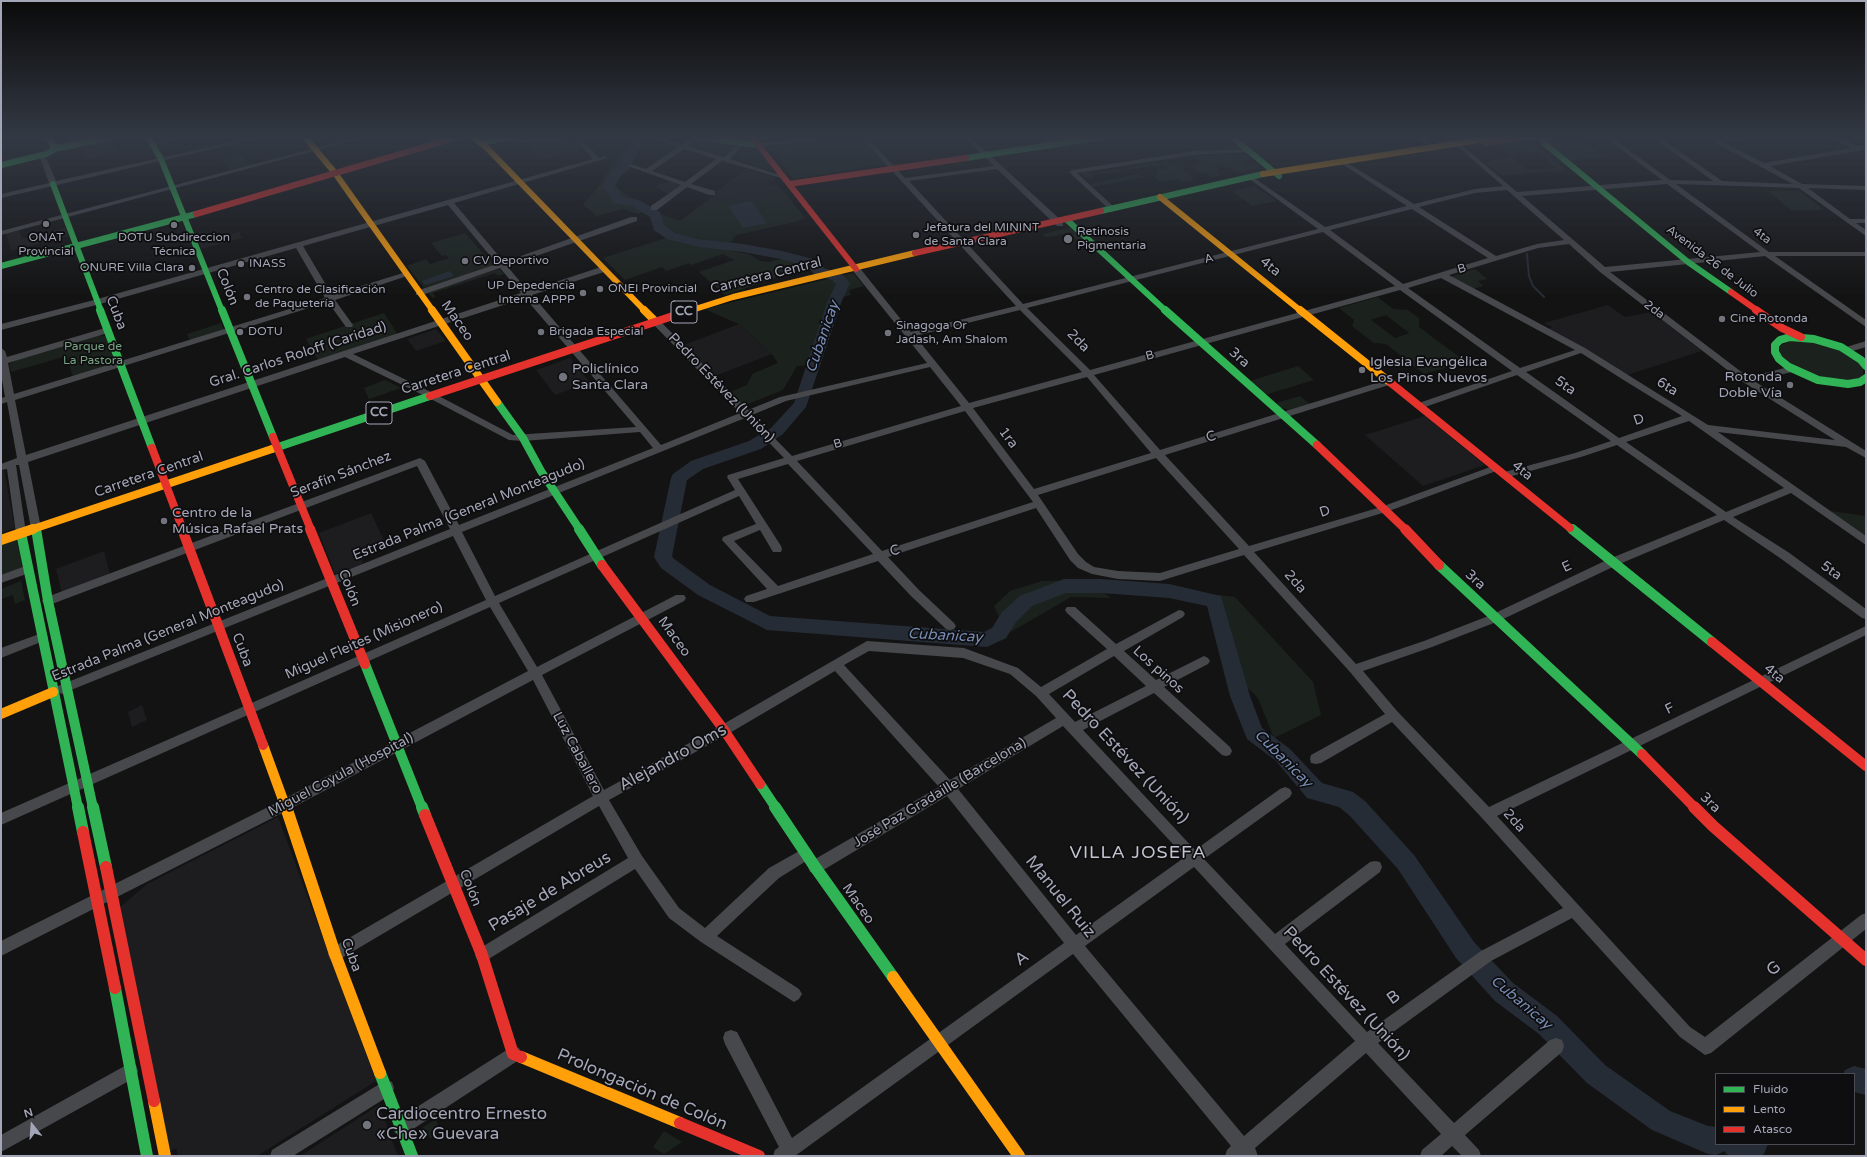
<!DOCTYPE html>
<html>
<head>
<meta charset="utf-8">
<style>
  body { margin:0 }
  #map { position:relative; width:1867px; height:1157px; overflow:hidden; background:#131313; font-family:"Varela Round",sans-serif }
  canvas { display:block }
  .frame { position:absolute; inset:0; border:2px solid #a3a6b6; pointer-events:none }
  .legend { position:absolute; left:1715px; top:1073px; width:140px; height:72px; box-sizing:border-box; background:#0e0d0f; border:1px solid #4a4a52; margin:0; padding:5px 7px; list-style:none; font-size:12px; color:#a3a6b6 }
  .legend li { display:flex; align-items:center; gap:8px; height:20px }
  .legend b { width:20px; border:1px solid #4a4a52 }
  .north { position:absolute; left:12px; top:1105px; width:40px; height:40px; -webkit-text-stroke:3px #0e0d0f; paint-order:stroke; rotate:343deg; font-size:11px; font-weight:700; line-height:16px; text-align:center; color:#a3a6b6 }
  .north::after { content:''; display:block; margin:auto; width:14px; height:18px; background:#a3a6b6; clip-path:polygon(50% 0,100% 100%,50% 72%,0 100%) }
</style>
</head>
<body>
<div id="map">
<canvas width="1867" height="1157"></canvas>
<div class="frame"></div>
<ul class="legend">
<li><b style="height:5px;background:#30b455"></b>Fluido</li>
<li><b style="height:5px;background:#ff9f0a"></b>Lento</li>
<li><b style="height:5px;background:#e5322d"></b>Atasco</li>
</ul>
<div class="north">N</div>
</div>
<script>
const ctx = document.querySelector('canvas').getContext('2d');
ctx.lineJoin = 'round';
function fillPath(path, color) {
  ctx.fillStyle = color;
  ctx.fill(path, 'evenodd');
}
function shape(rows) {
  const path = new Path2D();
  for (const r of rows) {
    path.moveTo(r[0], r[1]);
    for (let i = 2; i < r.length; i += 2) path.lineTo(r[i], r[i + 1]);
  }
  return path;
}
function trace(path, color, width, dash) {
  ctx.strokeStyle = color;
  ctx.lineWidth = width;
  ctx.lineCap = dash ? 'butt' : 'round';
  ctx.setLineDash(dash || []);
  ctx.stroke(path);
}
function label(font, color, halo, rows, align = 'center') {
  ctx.font = font + ' "Varela Round",sans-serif';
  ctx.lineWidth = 3.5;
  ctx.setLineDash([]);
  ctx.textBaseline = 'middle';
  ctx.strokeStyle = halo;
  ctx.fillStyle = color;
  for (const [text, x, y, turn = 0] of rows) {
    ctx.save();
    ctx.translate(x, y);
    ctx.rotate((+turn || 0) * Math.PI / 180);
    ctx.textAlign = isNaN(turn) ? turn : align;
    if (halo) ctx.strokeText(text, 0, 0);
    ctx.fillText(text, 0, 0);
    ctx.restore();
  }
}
fillPath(shape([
  [574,139,582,148,540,160,524,143],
  [111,140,117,152,88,159,82,147],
  [1525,141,1533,143,1565,170,1503,176,1484,162,1511,157,1497,145],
  [1539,152,1556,168,1527,170,1513,157,1515,156,1513,154],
  [746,169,773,177,775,180,768,181,770,186,777,185,782,189,714,204,705,202,725,185,731,178,735,178],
  [65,228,68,236,11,251,6,233,19,229,22,239],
  [239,232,242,238,202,249,199,243],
  [1608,305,1625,317,1652,312,1702,351,1627,375,1547,330,1552,327,1544,323],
  [739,324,772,354,715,376,684,345],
  [436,329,446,341,416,351,407,339],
  [570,358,590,382,555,395,536,370],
  [1425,416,1485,465,1423,486,1365,435],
  [4,470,15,528,1,533,1,471],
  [371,513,385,543,359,553,363,564,335,574,319,533],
  [104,551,110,575,62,594,56,569],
  [142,705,147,720,132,727,128,712],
  [278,817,376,1081,257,1156,178,1156,176,1148,167,1153,119,908,147,884],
  [379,1105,398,1156,300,1156,337,1132]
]), '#1d1d1f');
fillPath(shape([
  [55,137,103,137,64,145,60,145],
  [631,137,643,138,616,185,623,192,650,209,638,214,623,209,597,216,583,205,598,187],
  [843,137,863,137,887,164,794,179,769,147],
  [1553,137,1577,137,1605,157,1570,161,1548,143,1550,138],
  [696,139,737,145,726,155,688,145],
  [744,145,755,146,775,171,764,168,757,168,756,165,734,158],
  [240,154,248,165,230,170,222,159],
  [1247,155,1252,159,1242,161,1246,165,1257,164,1260,168,1237,173,1231,168,1227,169,1221,165,1214,164,1220,170,1216,171,1221,176,1211,177,1205,172,1200,173,1190,166,1201,163,1192,156],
  [1156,161,1162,166,1159,167,1152,166,1094,175,1094,177,1091,179,1085,178,1081,173,1088,171,1092,173,1150,164,1150,162],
  [1162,161,1167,161,1174,167,1180,166,1195,180,1182,182,1178,179,1161,182,1153,176,1159,174,1157,170,1169,168],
  [1139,174,1145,177,1093,187,1090,184],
  [669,181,683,185,669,195,655,186],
  [1255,186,1266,194,1277,201,1252,206,1232,191],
  [782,189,805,218,795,222,736,235,730,243,699,239,680,235,661,225,659,213,680,221,705,202,714,203],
  [1768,191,1800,191,1824,210,1791,210],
  [1070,228,1091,247,1085,249,1080,244,1082,243,1071,235,1074,234,1070,232,1051,237,1046,237,1042,234],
  [465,233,494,266,424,288,407,266,426,259,430,264,449,258,446,255,442,256,431,243],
  [669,237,677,242,727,249,731,251,749,254,760,261,769,262,783,258,801,263,796,271,781,274,773,279,725,295,699,272,734,260,723,254,691,265,689,263,666,271,662,267,625,280,603,258],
  [499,269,504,274,498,276,495,273,433,293,436,297,433,298,427,292],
  [1475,269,1487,279,1478,281,1483,286,1473,289,1453,278,1453,276],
  [853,273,864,286,849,290,851,295,832,300,810,365,797,366,783,390,743,406,730,392,747,385,752,374,778,363,772,354,739,324,704,309],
  [1378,297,1393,309,1408,310,1419,318,1419,327,1466,362,1424,374,1386,344,1374,343,1352,326,1354,320,1339,308],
  [1386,315,1409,333,1410,333,1395,338,1371,320],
  [384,313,398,335,319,362,306,339],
  [221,323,224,330,190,341,187,334],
  [99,335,106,336,114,361,108,367,73,377,67,356,11,372,9,364,18,359],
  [1792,339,1829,344,1863,366,1863,375,1859,378,1846,381,1807,374,1781,356,1779,347],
  [1298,366,1314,380,1265,395,1250,381],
  [385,380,401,388,369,399,364,388],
  [1300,396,1310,404,1290,410,1281,408,1276,403],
  [1830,511,1866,516,1866,535,1864,535],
  [16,537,24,567,1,576,1,542],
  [1086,580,1111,598,1071,597,1007,634,994,606,1010,591,1042,581],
  [21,581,25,600,15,604,13,595,1,599,1,589],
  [1209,594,1235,597,1313,682,1321,715,1274,738,1258,698,1232,673,1213,621],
  [436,1119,440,1132,430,1139,427,1130,420,1135,419,1130],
  [664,1131,682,1142,664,1154,653,1147]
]), '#1b221d');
fillPath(shape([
  [751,201,767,223,743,228,728,206],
  [450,271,454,276,425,285,422,281]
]), '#262c36');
trace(shape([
  [1527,254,1529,276,1533,286,1544,297]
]), '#262c36', 2);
fillPath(shape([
  [635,137,645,137,629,169,620,176,614,186,618,190,622,197,639,200,660,212,664,225,675,233,698,239,743,244,782,251,817,260,824,268,842,274,850,283,841,303,806,407,783,434,761,449,703,469,687,480,672,556,673,558,710,585,770,616,984,632,992,628,1002,612,1020,596,1064,579,1101,579,1169,584,1221,596,1250,696,1262,728,1290,749,1322,783,1353,792,1365,801,1414,855,1474,942,1513,983,1557,1016,1605,1065,1670,1111,1708,1126,1716,1127,1716,1144,1768,1144,1764,1154,1760,1156,1732,1156,1726,1154,1725,1151,1716,1155,1708,1154,1652,1130,1587,1083,1539,1034,1495,1001,1456,958,1398,869,1349,815,1339,807,1307,798,1276,761,1247,739,1230,696,1207,606,1169,598,1101,593,1066,593,1032,606,1016,622,1006,638,987,647,767,630,698,595,661,568,654,557,671,478,673,474,691,461,749,441,771,428,794,403,827,303,836,284,832,280,814,274,807,266,781,259,743,252,698,247,667,239,654,230,650,217,632,206,613,203,609,194,602,187,611,172,618,167,635,137],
  [1854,1066,1866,1069,1866,1095,1854,1092,1854,1074,1843,1074,1845,1070,1854,1066]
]), '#262c36');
fillPath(shape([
  [179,137,189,137,153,146,150,144,179,137],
  [254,137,264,137,1,198,1,194,49,183,39,155,42,153,45,155,56,181,254,137],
  [357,137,366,137,1,235,1,231,357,137],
  [506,137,516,139,589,137,588,138,582,139,599,158,605,156,608,158,454,203,504,262,631,217,637,217,637,221,507,266,528,291,601,267,607,267,607,271,532,295,661,445,740,413,652,323,652,319,658,319,748,410,780,397,927,363,853,271,853,267,859,267,911,332,1016,306,861,137,867,137,905,178,994,166,964,137,970,137,1063,222,1063,226,1057,226,997,169,909,181,1023,304,1318,229,1248,178,1248,176,1250,175,1325,227,1407,206,1339,162,1339,160,1341,159,1414,204,1475,189,1503,186,1455,144,1455,142,1457,141,1517,192,1662,180,1604,137,1611,137,1670,180,1713,181,1652,137,1659,137,1722,181,1793,184,1706,138,1705,137,1712,137,1717,139,1750,137,1747,139,1723,142,1764,163,1851,148,1831,138,1830,137,1837,137,1859,146,1866,145,1866,149,1859,151,1770,166,1802,184,1866,186,1866,190,1808,188,1850,219,1866,219,1866,223,1856,223,1866,230,1866,236,1799,188,1676,184,1769,252,1866,252,1866,256,1775,256,1866,320,1866,327,1765,256,1610,272,1748,377,1793,366,1796,367,1796,371,1754,381,1866,451,1866,458,1846,447,1718,432,1866,536,1866,545,1791,493,1733,517,1788,552,1866,609,1866,619,1862,618,1780,558,1724,520,1617,565,1499,621,1432,647,1363,671,1397,711,1489,807,1866,626,1866,635,1497,816,1690,1027,1705,1037,1861,915,1866,913,1866,929,1711,1053,1705,1055,1680,1037,1572,918,1491,961,1378,1043,1454,1123,1550,1040,1556,1038,1562,1040,1564,1046,1562,1052,1465,1135,1479,1150,1481,1156,1462,1156,1452,1146,1441,1156,1420,1156,1422,1150,1441,1134,1366,1053,1255,1148,1258,1156,1225,1156,1227,1150,1231,1146,1073,954,795,1156,773,1156,775,1150,779,1147,725,1044,723,1038,725,1032,731,1030,737,1032,792,1138,1064,943,947,796,820,872,815,873,810,872,808,867,810,862,939,787,835,671,728,734,609,800,642,856,679,908,705,928,769,868,801,850,806,848,811,850,813,854,811,858,779,878,717,936,799,989,802,994,799,999,794,1002,701,942,669,918,635,869,487,960,482,962,477,960,475,955,477,950,628,858,599,806,340,959,335,961,330,959,328,954,330,949,593,796,533,680,290,809,1,956,1,941,280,801,528,671,490,607,1,825,1,813,486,600,453,536,66,692,62,694,58,692,56,689,58,686,450,529,417,466,52,604,44,604,42,601,44,598,420,458,425,461,459,525,653,448,640,432,523,441,509,440,429,398,345,357,28,462,41,528,40,531,36,532,31,528,19,465,16,465,26,533,21,537,16,533,7,469,1,470,1,464,17,458,7,402,1,404,1,398,5,397,1,374,1,348,5,351,7,357,105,328,108,327,112,330,111,332,8,363,14,394,325,298,296,248,100,304,1,330,1,324,94,300,593,159,576,140,515,143,506,139,506,137],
  [1667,184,1760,252,1605,267,1522,196,1667,184],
  [1507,190,1564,240,1537,244,1496,256,1419,207,1475,193,1507,190],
  [448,205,497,264,416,291,416,295,422,295,500,268,521,293,26,455,15,400,328,302,346,327,352,327,353,325,335,300,410,275,409,273,403,273,332,295,303,246,448,205],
  [1412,209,1488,258,1403,284,1330,230,1412,209],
  [1323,232,1395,286,1090,370,1027,308,1323,232],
  [1569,244,1600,272,1743,382,1835,440,1708,425,1585,348,1449,275,1538,248,1569,244],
  [1441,278,1575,350,1520,368,1408,288,1441,278],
  [1400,290,1512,371,1416,404,1414,406,1416,408,1422,408,1517,375,1611,441,1575,453,1501,473,1500,475,1501,477,1505,478,1581,457,1617,445,1717,515,1609,559,1491,615,1424,641,1356,664,1254,552,1389,511,1499,470,1501,468,1499,466,1493,466,1381,507,1249,546,1165,455,1392,384,1394,382,1392,380,1386,380,1160,450,1094,375,1400,290],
  [525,298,636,427,513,435,435,394,353,354,525,298],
  [1020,310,1082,372,969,403,915,336,1020,310],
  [1581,353,1622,379,1682,416,1619,438,1526,372,1581,353],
  [930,367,961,406,792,456,752,415,786,401,930,367],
  [1087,377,1151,453,1034,489,973,408,1087,377],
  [965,411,1033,502,882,551,797,461,965,411],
  [745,418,784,458,728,475,727,477,735,490,495,596,462,532,745,418],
  [1689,421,1784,488,1726,512,1626,442,1689,421],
  [1156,458,1239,549,1160,573,1118,571,1094,567,1086,562,1078,554,1038,495,1156,458],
  [788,464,873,554,778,586,734,541,760,530,773,552,781,552,782,549,781,546,738,479,788,464],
  [739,496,756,524,723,537,722,540,767,589,746,596,744,599,746,602,754,602,878,561,911,596,946,629,950,630,954,629,956,626,954,623,919,590,888,557,1036,508,1070,560,1078,568,1092,574,1118,579,1160,581,1244,555,1350,672,1385,714,1311,755,1310,759,1311,763,1316,764,1321,763,1392,722,1482,818,1563,908,1481,951,1367,1032,1285,944,1380,872,1382,867,1380,862,1375,861,1370,862,1275,934,1204,859,1290,797,1292,793,1290,789,1285,787,1280,789,1195,850,1083,730,1154,693,1222,755,1226,756,1230,755,1232,751,1230,747,1164,687,1208,664,1210,661,1208,658,1204,656,1156,680,1124,651,1183,617,1185,614,1183,611,1179,610,1116,644,1075,607,1067,607,1065,610,1067,613,1107,649,1041,687,1018,668,964,648,867,641,720,726,604,790,542,675,684,601,686,598,684,595,676,595,537,667,499,603,739,496],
  [869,651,963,658,1010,674,1036,696,1056,718,950,780,844,665,869,651],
  [1114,656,1146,686,1075,722,1049,694,1114,656],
  [1063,726,1185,857,1076,935,958,789,1063,726],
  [1194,867,1355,1041,1244,1136,1085,946,1194,867],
  [648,137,656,137,682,144,693,137,700,137,688,146,724,157,740,142,744,142,744,144,730,159,786,177,781,178,722,161,691,184,715,191,715,195,709,195,687,187,657,210,651,210,651,206,681,185,628,166,631,164,646,169,678,147,648,137],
  [684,149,716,159,685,182,652,171,684,149],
  [818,137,835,137,832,139,759,147,756,145,759,143,818,137],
  [1025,137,1031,137,1033,139,1030,141,1025,137],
  [1415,137,1422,137,1436,147,1431,148,1415,137],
  [1250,149,1252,150,1252,152,1194,155,1077,173,1114,207,1115,209,1111,211,1069,172,1072,170,1194,151,1250,149],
  [1866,341,1866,347,1846,353,1842,350,1843,348,1866,341],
  [28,565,32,566,33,569,32,572,1,583,1,575,28,565],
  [42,633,46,634,48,637,46,640,1,658,1,648,42,633],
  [513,1046,519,1048,521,1054,519,1060,407,1133,401,1135,395,1133,393,1127,395,1121,513,1046],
  [130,1063,136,1065,138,1071,136,1077,1,1152,1,1135,130,1063],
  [386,1080,392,1082,394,1088,392,1094,293,1156,270,1156,272,1150,386,1080]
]), '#47484c');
trace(shape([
  [48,137,53,146,60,148,112,137],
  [148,137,161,159,222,311],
  [696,137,759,145],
  [1232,137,1279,176],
  [1528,137,1547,137],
  [1546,137,1543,142,1545,144,1688,262,1731,292],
  [486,142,516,137],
  [966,158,1103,137],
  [1,165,46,154,57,148],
  [53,184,101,311],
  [1101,211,1263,174],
  [1066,219,1166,311],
  [1,266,196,214]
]), '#30b455', 6);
trace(shape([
  [100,310,152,448],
  [222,310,273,437],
  [1165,310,1317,445],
  [1866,366,1861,360,1841,347,1814,339,1790,337,1780,340,1775,345,1775,352,1779,359,1789,367,1818,380,1848,384,1860,382,1866,378],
  [497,402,523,438,541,471,580,530],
  [272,449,430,396],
  [36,528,36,530],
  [1570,528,1573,530]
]), '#30b455', 8);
trace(shape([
  [36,529,48,601,93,808],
  [579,529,602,565],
  [1572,529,1712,642],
  [21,533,78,808],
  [1439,565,1642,754],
  [365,664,422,808],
  [760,784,776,808]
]), '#30b455', 10);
trace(shape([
  [78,807,83,832],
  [93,807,106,867],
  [422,807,425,815],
  [775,807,815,867,893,977],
  [115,988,147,1156],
  [380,1073,412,1156]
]), '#30b455', 12);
trace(shape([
  [305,137,335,173,433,311],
  [473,137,486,147,645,311],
  [1263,174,1498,137],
  [1160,197,1301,311],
  [689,311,733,297,915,253]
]), '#ff9f0a', 6);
trace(shape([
  [432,310,497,402],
  [644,310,655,321],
  [1300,310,1391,383],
  [673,316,692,310],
  [30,530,272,449]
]), '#ff9f0a', 8);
trace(shape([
  [1,540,33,529],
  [1,714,53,692],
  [263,745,286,808]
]), '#ff9f0a', 10);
trace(shape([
  [286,807,335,954,380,1073],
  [893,977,1019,1156],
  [521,1057,680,1123],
  [154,1101,165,1156]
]), '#ff9f0a', 12);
trace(shape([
  [752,137,856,269],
  [1485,143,1525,137],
  [789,184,966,158],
  [196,214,458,137],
  [915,253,1101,211],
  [1731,292,1758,311]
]), '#e5322d', 6);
trace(shape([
  [1756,310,1782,328,1801,337],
  [1391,383,1570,528],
  [430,396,673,316],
  [273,437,311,530],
  [1317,445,1406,530],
  [152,448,183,530]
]), '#e5322d', 8);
trace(shape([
  [182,529,263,745],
  [310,529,365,664],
  [1405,529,1439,565],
  [602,565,724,730,760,784],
  [1712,642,1866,766],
  [1642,754,1695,808]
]), '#e5322d', 10);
trace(shape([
  [1694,807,1713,826,1866,960],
  [425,815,482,955,513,1054,521,1057],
  [83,832,115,988],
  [106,867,154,1101],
  [680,1123,759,1156]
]), '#e5322d', 12);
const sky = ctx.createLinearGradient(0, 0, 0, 299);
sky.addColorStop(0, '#0a0a0a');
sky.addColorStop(0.46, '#333944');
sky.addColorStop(1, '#33394400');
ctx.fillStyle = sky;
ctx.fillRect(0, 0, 1867, 299);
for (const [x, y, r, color] of [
  [46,224,4,"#71737d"],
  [174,225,4,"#71737d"],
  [916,235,4,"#71737d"],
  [1068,239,5,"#71737d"],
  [465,261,4,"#71737d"],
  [241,264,4,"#71737d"],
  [192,268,4,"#71737d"],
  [600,289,4,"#71737d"],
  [583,293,4,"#71737d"],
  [247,297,4,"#71737d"],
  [1722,319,4,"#71737d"],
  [240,332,4,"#71737d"],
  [541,332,4,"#71737d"],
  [888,333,4,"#71737d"],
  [1362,370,4,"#71737d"],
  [563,377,5,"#71737d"],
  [1790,385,4,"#71737d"],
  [164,521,4,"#71737d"],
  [367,1125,5,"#71737d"]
]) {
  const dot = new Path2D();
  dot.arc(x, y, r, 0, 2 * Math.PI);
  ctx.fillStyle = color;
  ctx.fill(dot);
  trace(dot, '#0e0d0f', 1.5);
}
label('12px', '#a3a6b6', '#0e0d0f', [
  ["Jefatura del MININT",924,228],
  ["de Santa Clara",924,242],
  ["Retinosis",1077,232],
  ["Pigmentaria",1077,246],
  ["ONAT",46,238,"center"],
  ["Provincial",46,252,"center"],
  ["DOTU Subdireccion",174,238,"center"],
  ["Técnica",174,252,"center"],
  ["CV Deportivo",473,261],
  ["INASS",249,264],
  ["ONURE Villa Clara",184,268,"right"],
  ["UP Depedencia",575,286,"right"],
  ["Interna APPP",575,300,"right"],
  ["ONEI Provincial",608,289],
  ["Centro de Clasificación",255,290],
  ["de Paquetería",255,304],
  ["Cine Rotonda",1730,319],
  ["Sinagoga Or",896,326],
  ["Jadash, Am Shalom",896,340],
  ["DOTU",248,332],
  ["Brigada Especial",549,332]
], 'left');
label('12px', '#a3a6b6', '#0e0d0f', [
  ["4ta",1762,236,36],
  ["A",1209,259,-15],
  ["Avenida 26 de Julio",1712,262,37],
  ["B",1462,269,-16],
  ["2da",1654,310,37],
  ["B",1150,356,-15],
  ["B",838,444,-16]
]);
label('12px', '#78a382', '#0e0d0f', [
  ["Parque de",93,347],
  ["La Pastora",93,361]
]);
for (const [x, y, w] of [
  [684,312,26],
  [379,413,26]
]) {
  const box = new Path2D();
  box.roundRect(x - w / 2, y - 11, w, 22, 3);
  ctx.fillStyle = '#0e0d0f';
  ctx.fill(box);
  trace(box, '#a3a6b6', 1);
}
label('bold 13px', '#a3a6b6', null, [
  ["CC",684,312],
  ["CC",379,413]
]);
label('14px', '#a3a6b6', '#0e0d0f', [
  ["4ta",1270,267,39],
  ["Carretera Central",766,276,-14],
  ["Colón",227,287,68],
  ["Cuba",116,313,69],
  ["Maceo",457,321,55],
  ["2da",1078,341,45],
  ["Gral. Carlos Roloff (Caridad)",298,355,-18],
  ["3ra",1239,358,42],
  ["Carretera Central",456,373,-18],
  ["5ta",1565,386,35],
  ["6ta",1667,387,32],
  ["Pedro Estévez (Unión)",721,388,46],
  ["D",1639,420,-19],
  ["C",1211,437,-17],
  ["1ra",1008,438,53],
  ["4ta",1522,471,39],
  ["Carretera Central",149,475,-19],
  ["Serafín Sánchez",341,475,-21],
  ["Estrada Palma (General Monteagudo)",469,510,-22],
  ["D",1325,512,-17],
  ["C",895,551,-18],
  ["E",1567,567,-25],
  ["5ta",1831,571,36],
  ["3ra",1475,580,43],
  ["2da",1295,582,48],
  ["Colón",349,588,68],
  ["Estrada Palma (General Monteagudo)",168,631,-22],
  ["Maceo",674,637,54],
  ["Miguel Fleites (Misionero)",364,641,-24],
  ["Cuba",242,650,69],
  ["Los pinos",1158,670,42],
  ["4ta",1774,674,39],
  ["F",1670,709,-26],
  ["Luz Caballero",577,753,62],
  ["Miguel Coyula (Hospital)",341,775,-28],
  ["José Paz Gradaille (Barcelona)",940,793,-31],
  ["3ra",1710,803,45],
  ["2da",1514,821,48],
  ["Colón",470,888,68],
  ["Maceo",858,904,55],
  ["Cuba",351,955,70]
]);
label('14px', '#a3a6b6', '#0e0d0f', [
  ["Iglesia Evangélica",1370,362],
  ["Los Pinos Nuevos",1370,378],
  ["Policlínico",572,369],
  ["Santa Clara",572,385],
  ["Rotonda",1782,377,"right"],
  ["Doble Vía",1782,393,"right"],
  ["Centro de la",172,513],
  ["Música Rafael Prats",172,529]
], 'left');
label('italic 15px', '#778db4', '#0e0d0f', [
  ["Cubanicay",823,337,-71],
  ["Cubanicay",945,636,3],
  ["Cubanicay",1283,759,45],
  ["Cubanicay",1521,1003,40]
]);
label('17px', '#a3a6b6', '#0e0d0f', [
  ["Pedro Estévez (Unión)",1125,757,47],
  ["Alejandro Oms",673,758,-29],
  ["Pasaje de Abreus",550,892,-31],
  ["Manuel Ruiz",1060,897,51],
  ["A",1022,959,-36],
  ["G",1774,969,-38],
  ["Pedro Estévez (Unión)",1346,994,47],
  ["B",1394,998,-36],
  ["Prolongación de Colón",642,1090,23]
]);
label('17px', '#a3a6b6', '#0e0d0f', [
  ["Cardiocentro Ernesto",376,1115],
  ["«Che» Guevara",376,1135]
], 'left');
ctx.letterSpacing = '1px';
label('18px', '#c4c5d2', '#0e0d0f', [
  ["VILLA JOSEFA",1138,853]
]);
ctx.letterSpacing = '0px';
</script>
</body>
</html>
